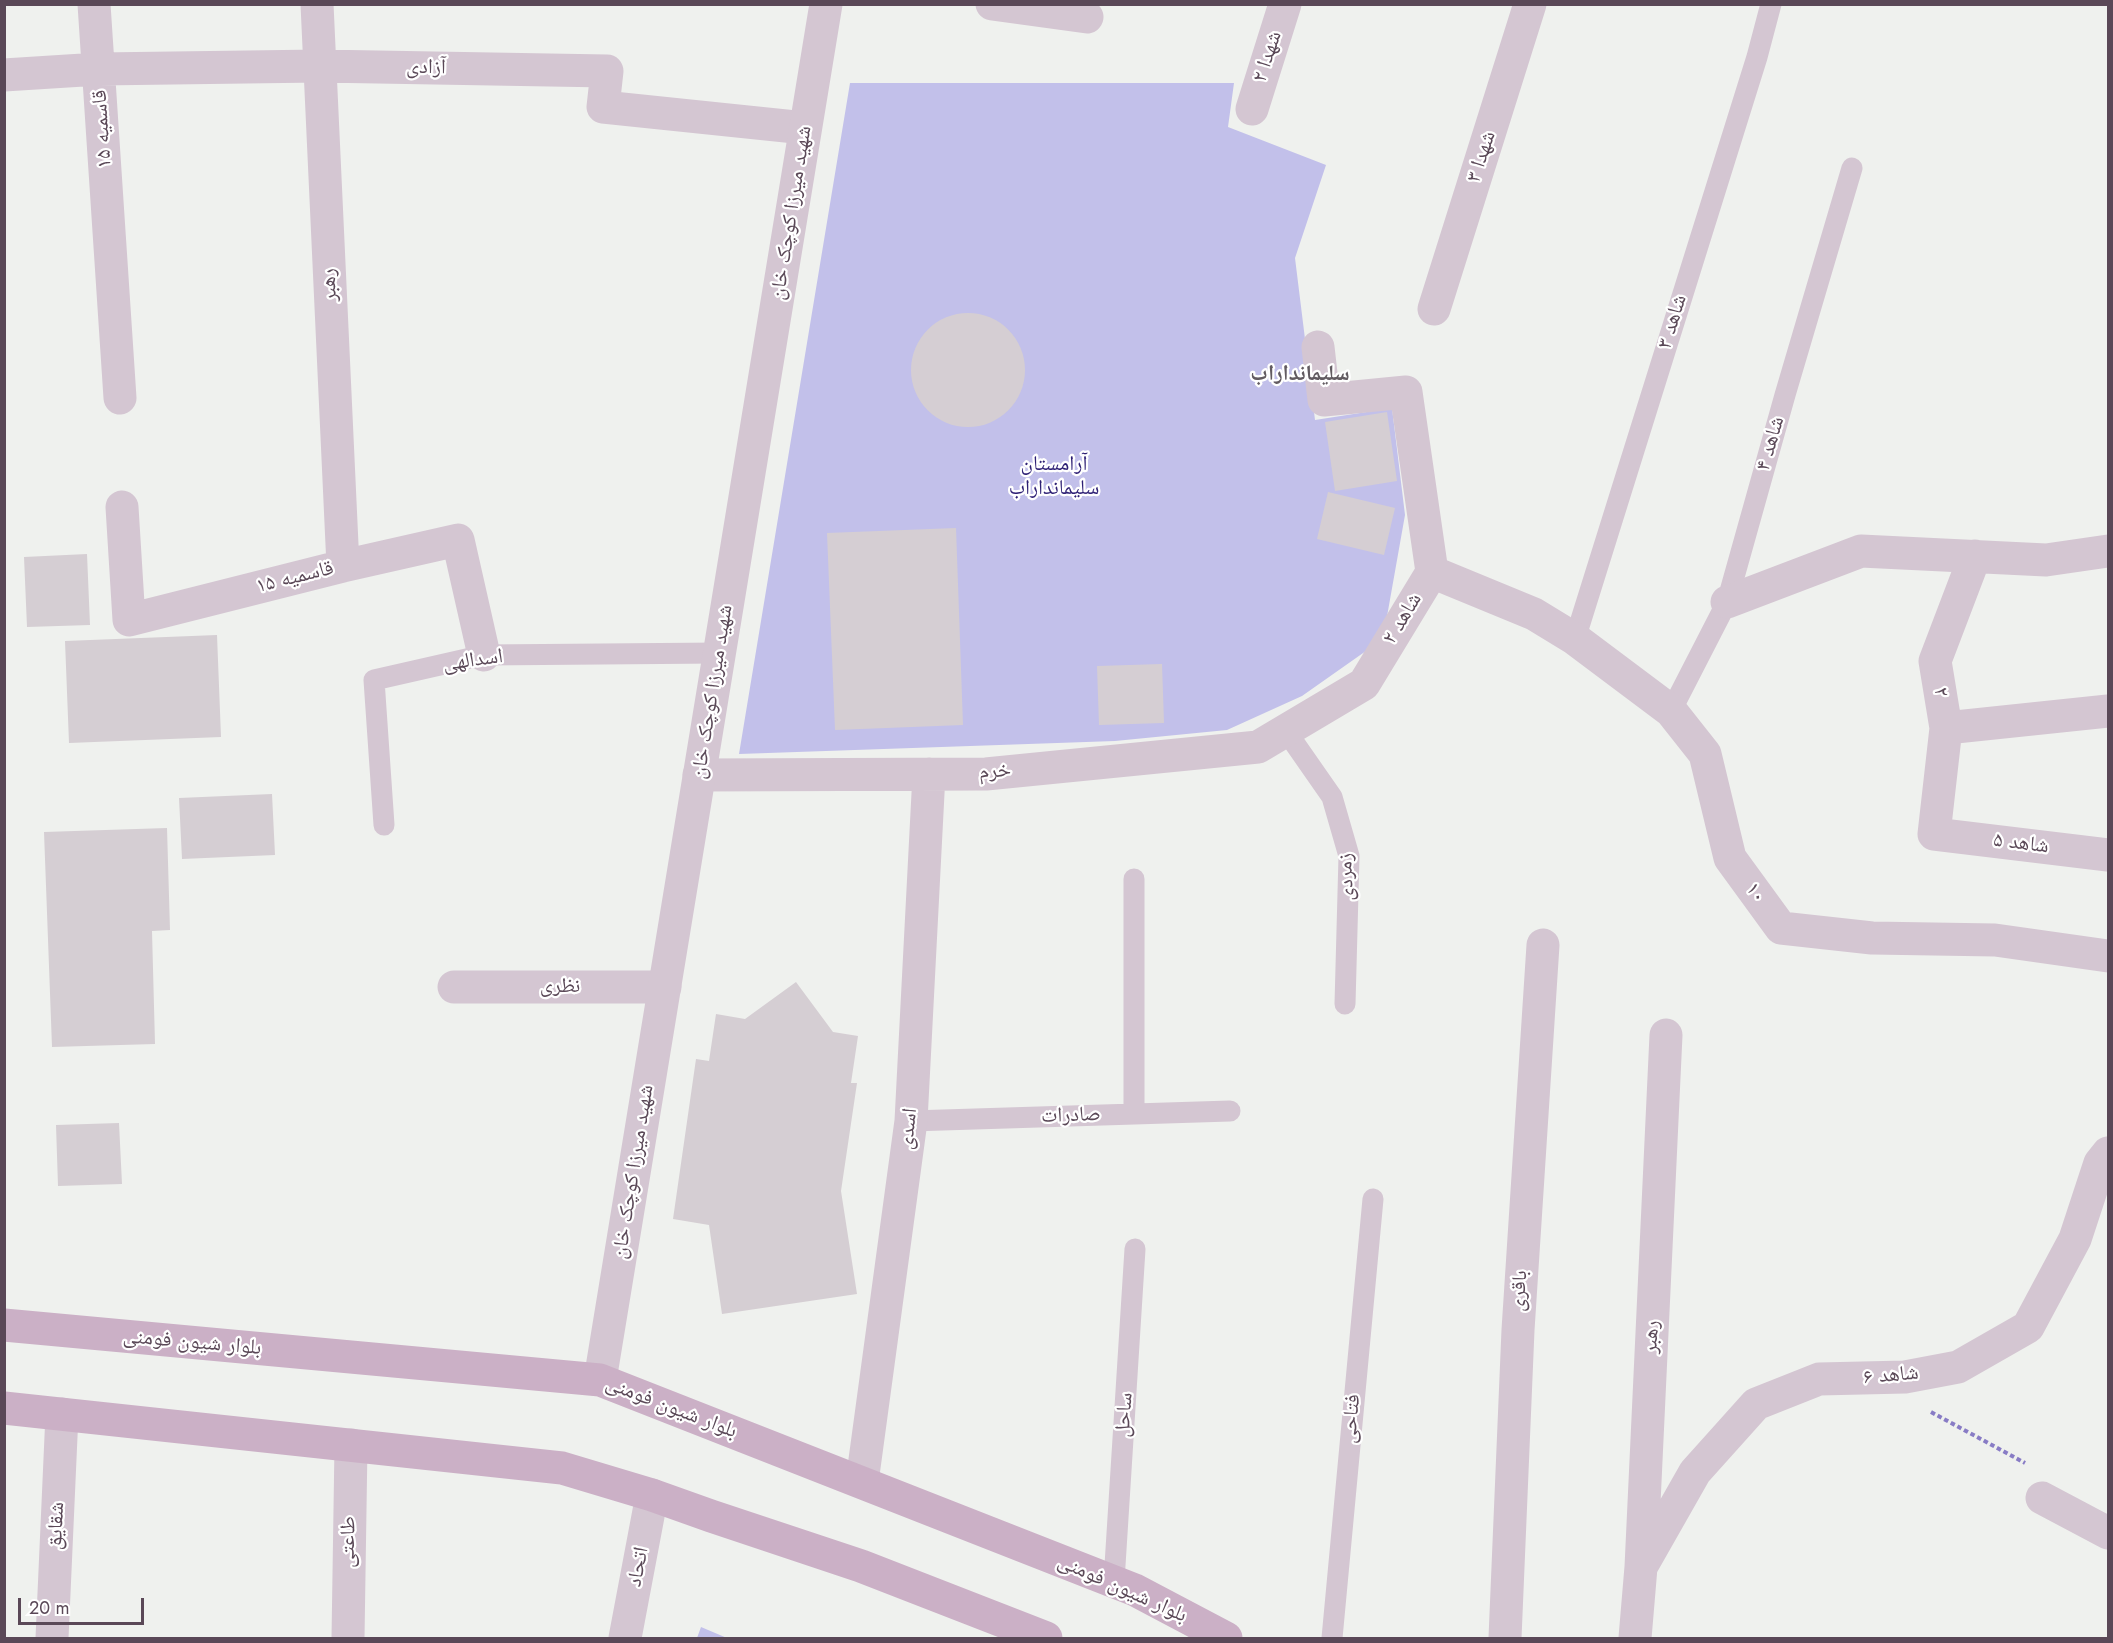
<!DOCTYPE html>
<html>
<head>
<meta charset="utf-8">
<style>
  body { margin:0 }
  #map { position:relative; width:2113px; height:1643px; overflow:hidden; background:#eff1ee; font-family:Jost,sans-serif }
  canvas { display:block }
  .frame { position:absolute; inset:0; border:6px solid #5a4857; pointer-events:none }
  .scale { position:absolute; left:18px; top:1598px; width:126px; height:27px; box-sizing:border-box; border:3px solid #5a4857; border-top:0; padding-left:8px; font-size:18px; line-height:21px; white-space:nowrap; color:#5a4857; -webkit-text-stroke:4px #fff; paint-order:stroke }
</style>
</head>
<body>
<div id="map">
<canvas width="2113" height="1643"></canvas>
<div class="frame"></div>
<div class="scale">20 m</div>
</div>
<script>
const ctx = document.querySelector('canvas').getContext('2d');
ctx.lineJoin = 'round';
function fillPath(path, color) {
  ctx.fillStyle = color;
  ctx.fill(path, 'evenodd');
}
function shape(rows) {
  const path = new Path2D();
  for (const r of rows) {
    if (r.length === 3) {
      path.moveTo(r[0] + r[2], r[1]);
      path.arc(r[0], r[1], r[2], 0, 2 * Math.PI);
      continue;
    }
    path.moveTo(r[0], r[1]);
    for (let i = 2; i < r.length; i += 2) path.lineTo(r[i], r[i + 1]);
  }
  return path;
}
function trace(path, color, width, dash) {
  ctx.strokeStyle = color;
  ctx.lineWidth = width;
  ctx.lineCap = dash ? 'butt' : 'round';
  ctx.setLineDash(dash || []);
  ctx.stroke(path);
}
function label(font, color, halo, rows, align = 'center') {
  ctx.font = font + ' Jost,"Noto Naskh Arabic",sans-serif';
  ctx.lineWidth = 4.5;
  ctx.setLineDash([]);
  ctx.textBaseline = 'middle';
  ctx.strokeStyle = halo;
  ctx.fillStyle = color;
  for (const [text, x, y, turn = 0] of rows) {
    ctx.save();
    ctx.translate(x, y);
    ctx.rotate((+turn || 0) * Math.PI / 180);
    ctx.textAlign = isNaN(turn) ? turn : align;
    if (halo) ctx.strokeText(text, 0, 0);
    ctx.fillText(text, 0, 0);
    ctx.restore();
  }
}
fillPath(shape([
  [850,83,1234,83,1228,127,1326,165,1295,258,1315,420,1392,408,1405,515,1383,639,1302,696,1227,730,1115,741,739,754],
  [701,1627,727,1638,697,1638]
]), '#c2c0ea');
fillPath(shape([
  [968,370,57],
  [1387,412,1397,481,1335,491,1325,422],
  [1328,492,1395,508,1384,555,1317,539],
  [956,528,963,725,835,730,827,533],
  [87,554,90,625,27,627,24,557],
  [217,635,221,737,69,743,65,641],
  [1162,664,1164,723,1099,725,1097,666],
  [272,794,275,855,182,859,179,798],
  [167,828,170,930,152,931,155,1044,52,1047,44,832],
  [796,982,833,1032,858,1036,851,1083,857,1083,841,1191,857,1294,722,1314,709,1225,673,1219,696,1059,709,1061,716,1014,745,1019],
  [119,1123,122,1184,58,1186,56,1125]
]), '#d5ced3');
trace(shape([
  [1931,1412,2025,1463]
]), '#887cc5', 4, [4.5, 3]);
trace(shape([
  [1575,639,1757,57,1771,4],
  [1671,711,1727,602,1785,395,1852,168],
  [1286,731,1332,797,1349,856,1345,1004],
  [384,825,374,680,484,655,719,653],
  [1134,1114,1134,879],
  [911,1121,1230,1111],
  [1114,1581,1135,1249],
  [1332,1638,1373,1199]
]), '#d4c6d2', 21);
trace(shape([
  [94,4,120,398],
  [317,4,343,566],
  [992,4,1087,17],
  [4,75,99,69,320,66,607,71,603,107,805,128],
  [1252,109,1285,4],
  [1434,309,1530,4],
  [1318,347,1324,400,1406,392,1432,572],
  [122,507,129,620,343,566,458,540,484,655],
  [1975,556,1935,661,1946,728,1934,834,2108,855],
  [1727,602,1861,551,2046,560,2108,551],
  [1946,728,2108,711],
  [699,775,986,774,1258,747,1364,684,1432,572,1534,614,1575,639,1671,711,1705,754,1730,858,1781,928,1872,938,1995,940,2108,956],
  [454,987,665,987],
  [862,1482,911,1121,929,774],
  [2042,1498,2108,1533],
  [1641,1567,1695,1472,1756,1404,1819,1379,1905,1377,1958,1367,2028,1327,2075,1239,2100,1163,2108,1153],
  [52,1638,62,1414],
  [348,1638,351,1445],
  [1505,1638,1518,1330,1543,945],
  [1635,1638,1641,1567,1666,1035]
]), '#d4c6d2', 33);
trace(shape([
  [600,1380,826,4],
  [625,1638,652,1495]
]), '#d4c6d2', 33);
trace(shape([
  [4,1325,600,1380,1135,1590,1226,1638],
  [4,1408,562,1468,652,1495,711,1516,861,1566,1046,1638]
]), '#cbb0c6', 33);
label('21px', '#5a4857', '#fff', [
  ["شهدا ۲",1268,57,-72],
  ["آزادی",426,68,1],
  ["قاسمیه ۱۵",103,129,-94],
  ["شهدا ۳",1482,157,-72],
  ["شهید میرزا کوچک خان",792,213,-81],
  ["رهبر",330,285,-93],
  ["شاهد ۳",1673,322,-73],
  ["شاهد ۴",1771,444,-74],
  ["قاسمیه ۱۵",295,578,-14],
  ["شاهد ۲",1403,619,-59],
  ["اسدالهی",473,661,-8],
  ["شهید میرزا کوچک خان",713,692,-81],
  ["۲",1940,692,81],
  ["خرم",995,772,-4],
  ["شاهد ۵",2021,844,7],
  ["زمردی",1347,877,-92],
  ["۱۰",1755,893,54],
  ["نظری",560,987],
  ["صادرات",1071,1116,-2],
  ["اسدی",909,1129,-84],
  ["شهید میرزا کوچک خان",634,1172,-81],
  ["باقری",1520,1291,-86],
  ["رهبر",1652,1337,-87],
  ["بلوار شیون فومنی",192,1343,5],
  ["شاهد ۶",1891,1376,-5],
  ["بلوار شیون فومنی",671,1408,21],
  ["ساحل",1125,1415,-86],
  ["فتاحی",1352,1419,-85],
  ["شقایق",57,1526,-87],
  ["طاعتی",349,1542,-89],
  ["اتحاد",639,1567,-79],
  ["بلوار شیون فومنی",1122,1589,24]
]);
label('21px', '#2d1f74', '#fff', [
  ["آرامستان",1054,465],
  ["سلیمانداراب",1054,489]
]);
label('bold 22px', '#625b61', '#fff', [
  ["سلیمانداراب",1300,375]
]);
</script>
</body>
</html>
